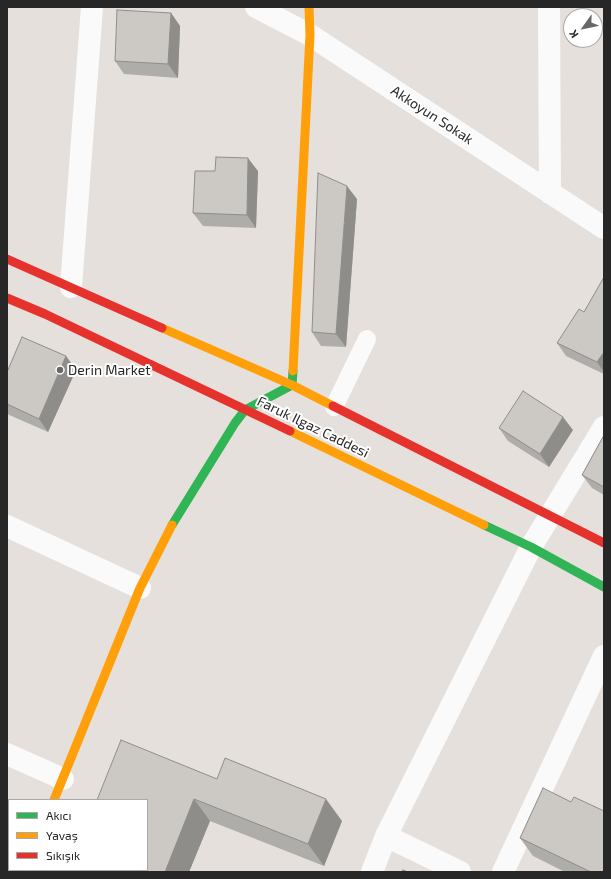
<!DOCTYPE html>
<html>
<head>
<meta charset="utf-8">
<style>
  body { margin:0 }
  #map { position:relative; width:611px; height:879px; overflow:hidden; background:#e6e0dc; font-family:"Exo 2",sans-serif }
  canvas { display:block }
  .frame { position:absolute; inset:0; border:8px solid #272727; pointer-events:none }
  .legend { position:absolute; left:8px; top:799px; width:140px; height:72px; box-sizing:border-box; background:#fff; border:1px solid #a9a9a9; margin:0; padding:5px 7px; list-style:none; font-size:12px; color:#272727 }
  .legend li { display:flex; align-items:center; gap:8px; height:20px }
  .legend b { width:20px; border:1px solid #a9a9a9 }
  .north { position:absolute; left:563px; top:8px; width:40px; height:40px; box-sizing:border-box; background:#fff; border:1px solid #a9a9a9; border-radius:50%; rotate:237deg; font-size:11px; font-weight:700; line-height:16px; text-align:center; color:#272727 }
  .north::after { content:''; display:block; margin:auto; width:14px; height:18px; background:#6a6866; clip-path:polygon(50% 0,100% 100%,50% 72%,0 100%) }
</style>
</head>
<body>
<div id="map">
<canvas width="611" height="879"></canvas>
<div class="frame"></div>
<ul class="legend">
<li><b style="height:5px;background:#30b455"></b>Akıcı</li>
<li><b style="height:5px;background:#ff9f0a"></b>Yavaş</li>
<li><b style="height:5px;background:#e5322d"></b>Sıkışık</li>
</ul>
<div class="north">K</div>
</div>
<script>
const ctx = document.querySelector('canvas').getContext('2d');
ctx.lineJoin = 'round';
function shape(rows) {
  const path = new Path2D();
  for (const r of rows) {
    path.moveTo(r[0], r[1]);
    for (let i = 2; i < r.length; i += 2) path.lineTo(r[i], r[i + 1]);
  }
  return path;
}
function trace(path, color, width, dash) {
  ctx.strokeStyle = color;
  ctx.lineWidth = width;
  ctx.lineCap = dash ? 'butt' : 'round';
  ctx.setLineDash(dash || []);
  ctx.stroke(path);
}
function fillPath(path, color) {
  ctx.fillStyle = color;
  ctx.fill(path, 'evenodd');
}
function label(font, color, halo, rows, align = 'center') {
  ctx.font = font + ' "Exo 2",sans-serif';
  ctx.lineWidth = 4;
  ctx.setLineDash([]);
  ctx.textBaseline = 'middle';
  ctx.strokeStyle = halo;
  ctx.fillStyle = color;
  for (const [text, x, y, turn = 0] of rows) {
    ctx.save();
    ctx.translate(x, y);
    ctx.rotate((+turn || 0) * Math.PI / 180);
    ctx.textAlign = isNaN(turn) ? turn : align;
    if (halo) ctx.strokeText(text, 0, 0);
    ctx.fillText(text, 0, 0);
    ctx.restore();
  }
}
trace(shape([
  [334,407,367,339]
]), '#fbfafa', 18);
trace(shape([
  [256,7,310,35,604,228],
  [549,7,550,193],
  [71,287,92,7],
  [7,526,140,588],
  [7,754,63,779],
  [386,836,460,872],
  [21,872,22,870],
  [372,872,386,836,531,547,604,427],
  [503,872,604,656]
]), '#fbfafa', 22);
trace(shape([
  [172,525,235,423,245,410,292,385,293,371],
  [484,525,531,547,604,587]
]), '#30b455', 9);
trace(shape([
  [162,328,292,385,333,406],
  [293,371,310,35,309,7],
  [290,431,484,525],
  [54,800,140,588,172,525]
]), '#ff9f0a', 9);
trace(shape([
  [7,259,162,328],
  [7,298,45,314,290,431],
  [333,406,604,543]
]), '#e5322d', 9);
fillPath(shape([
  [171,13,180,26,178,78,124,74,115,61],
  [215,171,258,171,256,228,203,226,193,213],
  [357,199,346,347,321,346,312,332],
  [604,277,604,374,566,356,557,343,584,312],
  [66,356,76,370,48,432,7,414,7,372],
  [499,428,573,430,549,467,508,441],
  [604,435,604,495,592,488,582,475],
  [217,779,342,821,324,866,210,821,189,872,67,872,147,800],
  [571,802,604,872,565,872,533,856,520,838]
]), '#afada9');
fillPath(shape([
  [171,13,180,26,178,78,168,64],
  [248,158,258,171,256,228,247,215],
  [347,186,357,199,346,347,336,334],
  [604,352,604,372,597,362],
  [66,356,76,370,48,432,39,419],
  [563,417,573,430,549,467,540,454],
  [194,799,210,821,189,872,165,872],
  [326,799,342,821,324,866,308,844]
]), '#8f8d8a');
const building = shape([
  [117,10,171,13,168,64,115,61,117,10],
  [216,157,248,158,247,215,193,213,195,171,215,171,216,157],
  [318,173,347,186,336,334,312,332,318,173],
  [604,277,604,352,597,362,557,343,579,309,584,312,604,277],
  [22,337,66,356,39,419,7,404,7,372,22,337],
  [523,391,563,417,540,454,499,428,523,391],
  [604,435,604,487,582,475,604,435],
  [121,740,217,779,225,758,326,799,308,844,194,799,165,872,67,872,68,870,147,870,147,800,97,800,121,740],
  [543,788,571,802,574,797,604,811,604,872,591,872,520,838,543,788],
  [403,870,408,872,402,872,403,870]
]);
fillPath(building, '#ccc9c5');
trace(building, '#8f8d8a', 1);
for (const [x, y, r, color] of [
  [60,370,4,"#6a6866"]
]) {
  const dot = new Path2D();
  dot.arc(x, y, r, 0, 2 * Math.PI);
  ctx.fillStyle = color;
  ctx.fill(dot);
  trace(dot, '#fff', 1.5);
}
label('14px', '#272727', '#fff', [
  ["Akkoyun Sokak",432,115,33],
  ["Faruk Ilgaz Caddesi",313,427,26]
]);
label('14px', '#272727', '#fff', [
  ["Derin Market",68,370]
], 'left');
</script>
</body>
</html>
